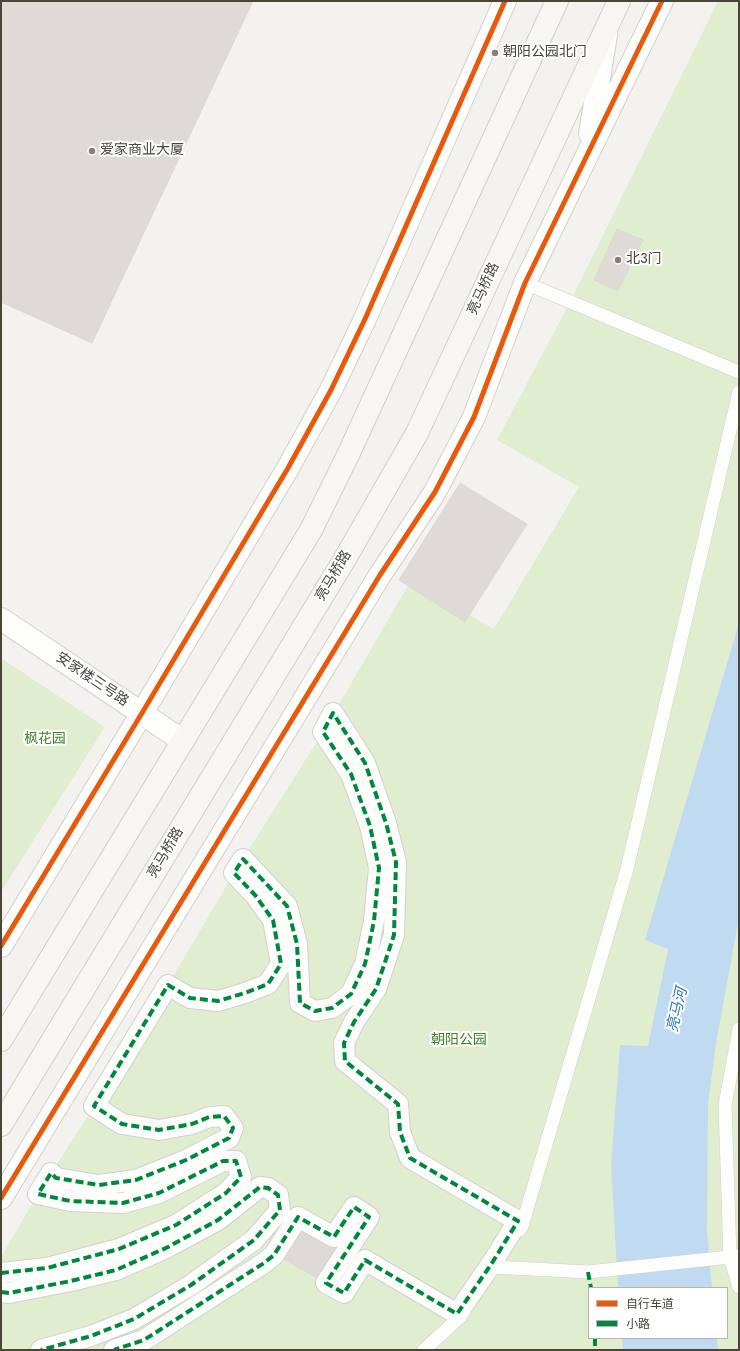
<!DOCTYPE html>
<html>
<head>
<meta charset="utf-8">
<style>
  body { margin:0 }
  #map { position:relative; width:740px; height:1351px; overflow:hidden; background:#f4f2ee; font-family:Jost,"Noto Sans SC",sans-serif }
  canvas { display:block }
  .frame { position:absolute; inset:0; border:2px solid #4a4439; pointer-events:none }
  .legend { position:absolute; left:588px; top:1287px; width:140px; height:52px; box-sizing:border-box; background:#fff; border:1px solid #b7b4b0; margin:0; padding:5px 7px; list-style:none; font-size:12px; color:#4a4439 }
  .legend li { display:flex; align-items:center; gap:8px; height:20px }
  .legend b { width:20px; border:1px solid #b7b4b0 }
</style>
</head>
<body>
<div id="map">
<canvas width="740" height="1351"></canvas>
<div class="frame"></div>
<ul class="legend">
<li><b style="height:5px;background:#e8590c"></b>自行车道</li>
<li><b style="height:5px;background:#00873e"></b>小路</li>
</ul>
</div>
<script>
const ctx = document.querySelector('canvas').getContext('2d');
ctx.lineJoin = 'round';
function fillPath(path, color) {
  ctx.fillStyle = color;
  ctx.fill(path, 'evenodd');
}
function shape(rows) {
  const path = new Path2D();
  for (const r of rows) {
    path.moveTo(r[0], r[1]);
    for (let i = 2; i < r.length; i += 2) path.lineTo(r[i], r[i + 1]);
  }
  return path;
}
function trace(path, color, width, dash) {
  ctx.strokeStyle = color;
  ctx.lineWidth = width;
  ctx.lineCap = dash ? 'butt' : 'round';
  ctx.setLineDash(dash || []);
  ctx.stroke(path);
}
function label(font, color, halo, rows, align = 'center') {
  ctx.font = font + ' Jost,"Noto Sans SC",sans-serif';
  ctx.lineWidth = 4;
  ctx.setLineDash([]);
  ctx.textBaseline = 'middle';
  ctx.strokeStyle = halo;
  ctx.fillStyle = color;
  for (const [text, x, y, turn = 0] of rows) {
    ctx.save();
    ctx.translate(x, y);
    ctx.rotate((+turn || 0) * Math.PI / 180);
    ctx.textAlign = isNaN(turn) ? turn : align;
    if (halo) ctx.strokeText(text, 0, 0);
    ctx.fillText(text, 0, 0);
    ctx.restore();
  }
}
fillPath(shape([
  [718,1,739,1,739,1350,1,1350,1,1257,38,1194,94,1106,168,985,234,873,323,732,411,580,494,629,579,487,497,440,570,302],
  [589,1288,727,1288,727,1338,589,1338],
  [1,658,105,727,1,892]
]), '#e0eecf');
fillPath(shape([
  [739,623,739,918,716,1043,708,1104,707,1230,712,1288,618,1288,611,1166,620,1045,648,1046,668,949,645,940],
  [622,1338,717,1338,718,1350,623,1350]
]), '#c0daf1');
const building = shape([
  [1,1,253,1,92,343,1,302,1,1],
  [617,229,643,240,618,291,594,280,617,229],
  [460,483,527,524,465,622,399,580,460,483],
  [298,1217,334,1237,369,1217,326,1283,280,1257,298,1217]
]);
fillPath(building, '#dedbd6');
trace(building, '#dcd9d4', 1);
const service = shape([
  [525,283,739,372],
  [739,1029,725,1105,730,1257,739,1287],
  [519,1230,522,1226,627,869,739,392],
  [494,1267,588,1272,739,1256],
  [424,1350,461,1316,464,1311]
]);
const pedestrian = shape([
  [1,1273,47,1268,119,1249,176,1225,226,1193,241,1177,236,1161,223,1161,159,1193,123,1203,70,1201,38,1194,51,1173,56,1178,99,1185,136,1180,186,1160,229,1138,233,1128,224,1116,209,1117,192,1124,159,1130,122,1124,94,1106,168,985,190,998,218,1001,245,993,268,984,281,964,273,920,255,895,234,873,243,859,287,906,297,944,300,1003,315,1011,332,1008,351,994,365,964,374,921,379,868,370,826,351,774,323,732,333,713,365,763,386,823,396,862,394,935,376,989,354,1022,344,1043,345,1061,398,1104,400,1132,410,1158,518,1221,492,1263,457,1314,365,1260,344,1293,326,1283,369,1217,354,1207,334,1237,298,1217,274,1255,264,1263,144,1340,114,1350],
  [1,1292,9,1293,71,1281,116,1270,166,1248,218,1220,260,1187,268,1188,278,1195,280,1210,254,1240,191,1285,134,1319,91,1336,41,1350]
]);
const minor = shape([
  [1,619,183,741]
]);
const tertiary = shape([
  [590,134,606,35],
  [1,946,142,713,288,468,331,390,365,319,505,1],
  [1,1198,380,575,435,492,474,417,525,283,662,1]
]);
const secondary = shape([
  [1,1040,311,530,348,455,557,1],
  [1,1125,346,557,417,433,619,1]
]);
trace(service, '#d2d0cb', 14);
trace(pedestrian, '#d2d0cb', 22);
trace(minor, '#d2d0cb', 24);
trace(tertiary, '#d2d0cb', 24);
trace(secondary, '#d3cfc5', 24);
trace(service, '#fdfdfc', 13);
trace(pedestrian, '#fdfdfc', 20);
trace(minor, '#fdfdfc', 22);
trace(tertiary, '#fdfdfc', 22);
trace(secondary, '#f7f6f1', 22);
trace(shape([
  [588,1272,591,1288],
  [1,1273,47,1268,119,1249,176,1225,226,1193,241,1177,236,1161,223,1161,159,1193,123,1203,70,1201,38,1194,51,1173,56,1178,99,1185,136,1180,186,1160,229,1138,233,1128,224,1116,209,1117,192,1124,159,1130,122,1124,94,1106,168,985,190,998,218,1001,245,993,268,984,281,964,273,920,255,895,234,873,243,859,287,906,297,944,300,1003,315,1011,332,1008,351,994,365,964,374,921,379,868,370,826,351,774,323,732,333,713,365,763,386,823,396,862,394,935,376,989,354,1022,344,1043,345,1061,398,1104,400,1132,410,1158,518,1221,492,1263,457,1314,365,1260,344,1293,326,1283,369,1217,354,1207,334,1237,298,1217,274,1255,264,1263,144,1340,114,1350],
  [1,1292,9,1293,71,1281,116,1270,166,1248,218,1220,260,1187,268,1188,278,1195,280,1210,254,1240,191,1285,134,1319,91,1336,41,1350],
  [595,1338,595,1350]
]), '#00873e', 4, [8, 4]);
trace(shape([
  [1,946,142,713,288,468,331,390,365,319,505,1],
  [1,1198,380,575,435,492,474,417,525,283,662,1]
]), '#e8590c', 5);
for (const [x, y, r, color] of [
  [495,53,4,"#868178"],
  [92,151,4,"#868178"],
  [618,260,4,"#868178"]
]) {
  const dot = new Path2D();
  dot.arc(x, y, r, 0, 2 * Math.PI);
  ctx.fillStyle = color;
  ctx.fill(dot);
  trace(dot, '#fff', 1.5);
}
label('14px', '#4a4439', '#fff', [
  ["朝阳公园北门",503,53],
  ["爱家商业大厦",100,151],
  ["北3门",626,260]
], 'left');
label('14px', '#4a4439', '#fff', [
  ["亮马桥路",484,289,-65],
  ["亮马桥路",334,576,-59],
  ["安家楼三号路",92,680,34],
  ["亮马桥路",166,853,-59]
]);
label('14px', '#467e2a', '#fff', [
  ["枫花园",45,740],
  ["朝阳公园",459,1041]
]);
label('italic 15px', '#2f78b9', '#fff', [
  ["亮马河",678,1010,-77]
]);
</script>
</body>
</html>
